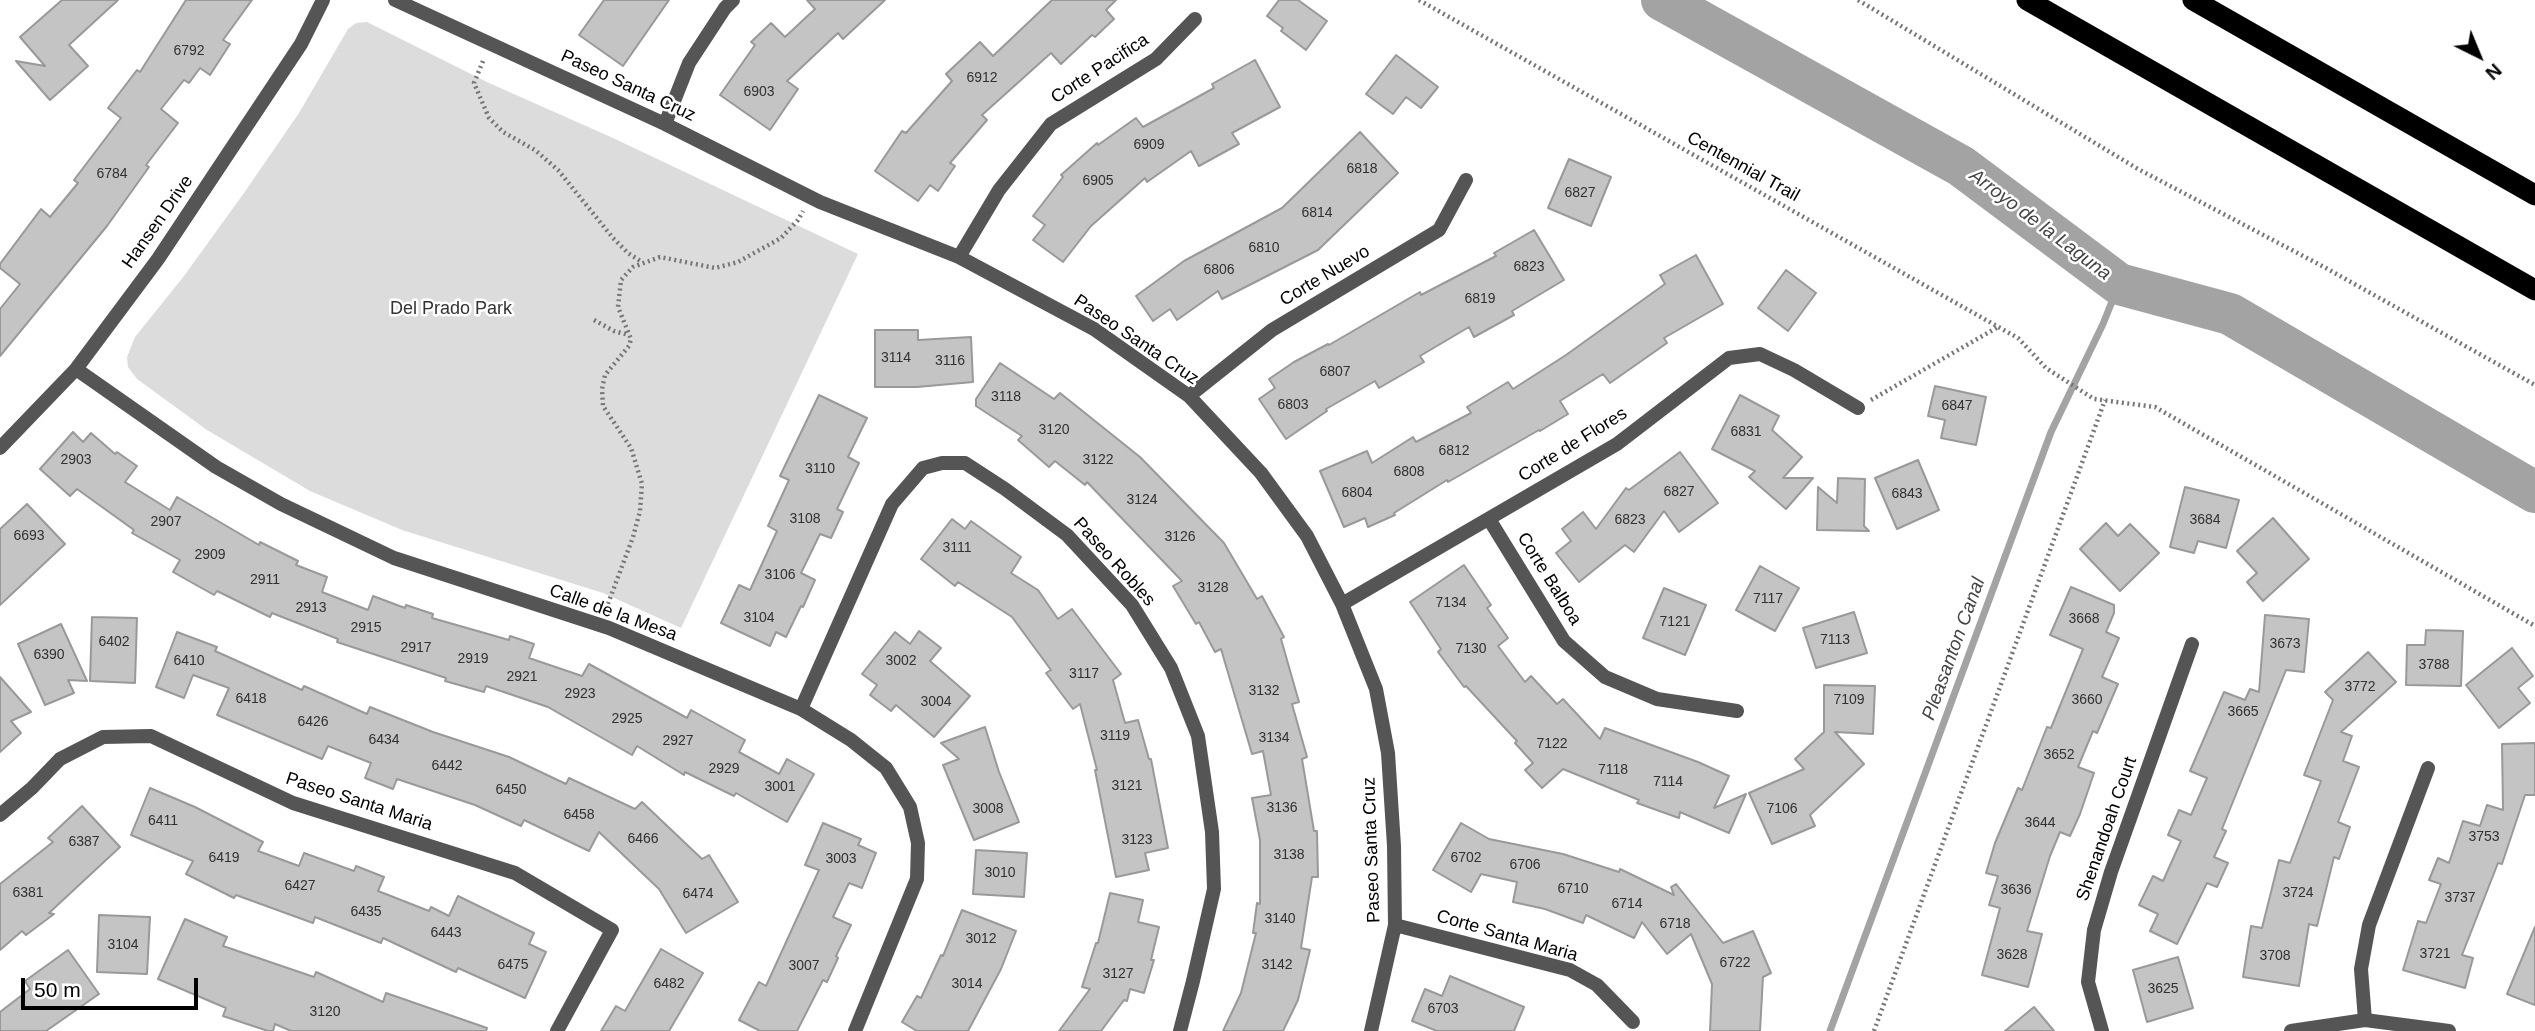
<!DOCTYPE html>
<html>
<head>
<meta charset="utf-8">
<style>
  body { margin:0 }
  #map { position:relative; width:2535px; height:1031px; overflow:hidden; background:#fff; font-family:Arial,sans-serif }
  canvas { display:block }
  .north { position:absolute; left:2444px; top:21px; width:70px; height:70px; -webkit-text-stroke:5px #fff; paint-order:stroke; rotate:137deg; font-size:19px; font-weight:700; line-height:28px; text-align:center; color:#000 }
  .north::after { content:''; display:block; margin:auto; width:24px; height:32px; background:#000; clip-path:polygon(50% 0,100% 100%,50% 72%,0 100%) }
  .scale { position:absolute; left:21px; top:978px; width:177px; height:32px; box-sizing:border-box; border:4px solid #000; border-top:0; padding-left:9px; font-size:21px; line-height:24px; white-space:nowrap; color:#000; -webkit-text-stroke:5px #fff; paint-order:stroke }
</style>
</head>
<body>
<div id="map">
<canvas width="2535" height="1031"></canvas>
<div class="north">N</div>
<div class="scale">50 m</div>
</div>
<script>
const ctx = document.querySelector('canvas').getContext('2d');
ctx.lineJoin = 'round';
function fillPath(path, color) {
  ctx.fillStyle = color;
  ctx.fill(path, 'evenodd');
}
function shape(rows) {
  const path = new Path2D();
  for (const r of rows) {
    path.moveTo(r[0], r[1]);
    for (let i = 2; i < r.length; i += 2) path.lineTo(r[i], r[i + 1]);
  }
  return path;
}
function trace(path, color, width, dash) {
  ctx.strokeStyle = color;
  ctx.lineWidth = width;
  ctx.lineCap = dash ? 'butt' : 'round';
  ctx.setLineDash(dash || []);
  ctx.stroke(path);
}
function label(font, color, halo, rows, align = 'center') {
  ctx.font = font + ' Arial,sans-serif';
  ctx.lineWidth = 5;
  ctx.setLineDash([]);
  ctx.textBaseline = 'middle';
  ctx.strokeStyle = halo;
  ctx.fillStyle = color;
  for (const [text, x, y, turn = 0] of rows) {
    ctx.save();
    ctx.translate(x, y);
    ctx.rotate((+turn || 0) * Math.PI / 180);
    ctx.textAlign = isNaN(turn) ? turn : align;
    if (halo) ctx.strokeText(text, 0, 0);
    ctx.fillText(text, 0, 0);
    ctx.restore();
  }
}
fillPath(shape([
  [367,22,489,83,613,138,858,254,681,628,603,593,402,530,310,491,207,430,137,379,128,367,127,357,135,337,184,276,244,193,299,113,348,29,356,23]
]), '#dcdcdc');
trace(shape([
  [1830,1031,2051,432,2103,324,2119,284]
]), '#a3a3a3', 7);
trace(shape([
  [1662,0,1961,166,2119,284,2230,314,2535,492]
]), '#a3a3a3', 42);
const building = shape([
  [62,0,118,0,69,45,88,66,50,100,16,61,45,66,20,37,62,0],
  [186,0,252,0,223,40,230,44,210,75,200,68,189,83,184,80,161,109,178,123,146,165,149,167,107,226,0,356,0,309,20,284,0,268,0,264,41,209,50,217,78,183,74,180,121,118,108,108,137,70,140,72,186,0],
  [604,0,669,0,623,66,579,35,604,0],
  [807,0,885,0,843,39,838,33,787,81,798,89,770,130,720,95,755,45,751,42,771,23,785,37,815,9,807,0],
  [1052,0,1116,0,1106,10,1114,19,1095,37,1092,35,1061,64,1051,53,982,115,987,120,950,163,955,166,938,191,930,185,918,201,875,171,902,131,906,133,952,81,946,74,980,42,993,56,1052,0],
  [1279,0,1298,0,1327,21,1306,50,1281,31,1283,28,1267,16,1279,0],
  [1396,55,1438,87,1421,108,1406,97,1393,114,1366,94,1396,55],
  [1255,60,1280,107,1232,133,1239,144,1199,166,1191,151,1147,182,1145,178,1091,226,1063,262,1033,240,1045,225,1033,216,1063,177,1061,175,1097,143,1098,145,1136,118,1143,127,1214,88,1212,84,1255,60],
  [1360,132,1398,173,1318,250,1222,299,1218,291,1177,320,1170,309,1153,321,1136,296,1184,261,1282,208,1360,132],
  [1569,159,1611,177,1591,226,1548,208,1569,159],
  [1534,230,1564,280,1512,311,1514,315,1474,337,1469,327,1420,356,1424,362,1379,388,1375,381,1326,409,1327,411,1286,439,1259,399,1275,388,1269,379,1294,362,1328,344,1329,345,1420,292,1421,295,1496,256,1494,253,1534,230],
  [1696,255,1723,304,1664,338,1667,343,1610,383,1603,374,1560,401,1568,414,1540,431,1539,430,1448,482,1447,480,1394,513,1395,515,1368,527,1365,518,1344,527,1320,471,1367,451,1372,463,1413,437,1416,442,1471,413,1467,407,1508,382,1513,389,1566,355,1665,284,1660,275,1696,255],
  [1786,270,1816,293,1788,331,1758,308,1786,270],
  [875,330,918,330,918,340,971,337,973,382,917,387,875,387,875,330],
  [1000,363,1054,399,1060,393,1140,457,1224,543,1257,599,1262,596,1284,637,1281,639,1299,702,1292,704,1307,757,1302,759,1314,831,1317,831,1318,877,1312,877,1301,948,1310,950,1298,1000,1283,1031,1223,1031,1241,993,1256,933,1253,933,1257,903,1260,904,1260,840,1252,798,1271,795,1263,751,1252,754,1221,649,1215,652,1199,622,1196,624,1173,586,1182,581,1087,482,1085,485,1055,461,1049,467,1018,440,1022,436,976,406,976,399,1000,363],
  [1935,386,1986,397,1976,445,1941,438,1945,420,1928,416,1935,386],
  [819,395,867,418,848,457,859,463,837,509,843,512,831,538,820,534,801,573,815,580,803,607,801,606,786,637,776,632,770,646,721,623,739,585,750,590,777,531,768,526,789,480,780,476,819,395],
  [1740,395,1779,416,1772,430,1802,457,1783,478,1813,478,1786,509,1749,477,1755,471,1712,449,1740,395],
  [73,432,83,442,91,433,115,454,117,452,137,466,125,482,170,510,177,497,259,545,260,542,298,561,296,565,327,577,322,592,368,610,373,596,405,608,406,605,433,614,432,618,509,640,510,636,534,644,529,658,582,676,589,664,687,718,691,710,745,740,739,752,779,774,787,759,814,774,787,822,736,793,734,796,685,772,684,775,637,746,632,755,548,707,486,686,484,692,445,681,446,678,337,642,338,639,272,613,270,617,217,591,214,595,173,572,180,560,132,533,134,530,77,489,70,496,40,469,73,432],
  [1680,452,1718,503,1679,532,1664,511,1634,552,1625,545,1579,582,1556,553,1571,541,1562,529,1583,512,1596,529,1626,488,1629,490,1680,452],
  [1918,460,1939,510,1897,529,1875,478,1918,460],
  [1838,478,1865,479,1864,526,1869,531,1817,530,1818,487,1837,503,1838,478],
  [2185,487,2239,500,2226,548,2198,541,2194,553,2170,547,2185,487],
  [27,504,65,544,0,605,0,529,27,504],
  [2273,518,2309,559,2263,601,2247,582,2257,573,2237,551,2273,518],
  [952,519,965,529,971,521,1021,557,1011,573,1038,590,1058,619,1072,609,1121,674,1113,680,1125,723,1138,720,1149,759,1151,759,1168,848,1145,853,1149,870,1116,877,1095,770,1097,770,1080,704,1073,709,1046,673,1051,670,1012,617,958,582,955,586,921,559,952,519],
  [2106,523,2118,536,2130,524,2159,553,2120,591,2080,549,2106,523],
  [1464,565,1491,605,1487,608,1508,638,1498,646,1525,682,1531,676,1557,704,1563,699,1600,739,1605,728,1698,762,1729,776,1714,808,1746,794,1729,833,1680,812,1679,818,1637,803,1639,800,1563,769,1542,788,1525,770,1533,763,1515,743,1517,741,1466,686,1464,687,1438,652,1441,649,1410,602,1464,565],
  [1760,566,1799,588,1775,631,1736,610,1760,566],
  [2071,587,2114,605,2114,613,2106,632,2119,638,2102,677,2118,684,2097,733,2093,731,2078,767,2094,773,2080,814,2070,836,2060,832,2050,856,2027,931,2042,934,2028,987,1982,975,2000,908,1989,905,1998,876,1986,873,1995,843,2018,788,2022,790,2047,727,2051,728,2083,649,2050,635,2071,587],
  [1664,588,1706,605,1685,655,1643,638,1664,588],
  [1854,612,1867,653,1816,668,1803,628,1854,612],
  [2265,615,2309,619,2304,672,2286,670,2222,829,2226,831,2214,857,2228,863,2217,887,2207,883,2177,944,2150,931,2158,914,2139,905,2153,876,2163,881,2181,841,2168,835,2179,810,2191,815,2207,778,2190,771,2224,692,2245,700,2250,689,2259,692,2265,615],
  [92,617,137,618,135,683,90,681,92,617],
  [61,624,87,681,68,680,74,693,45,705,18,644,61,624],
  [2426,630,2463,631,2461,686,2406,685,2407,645,2425,645,2426,630],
  [919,631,941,648,930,661,970,696,934,737,896,705,891,711,870,695,877,685,862,674,895,632,910,644,919,631],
  [177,632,217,647,215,651,302,690,304,686,367,714,370,707,433,732,509,757,566,784,569,778,635,809,642,802,702,859,709,855,738,902,686,933,659,889,599,832,589,851,524,820,521,826,475,805,397,779,393,789,365,778,371,763,328,746,322,759,217,715,229,688,193,675,184,698,156,687,177,632],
  [2512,648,2533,676,2518,688,2530,703,2499,728,2466,685,2512,648],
  [2368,652,2396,682,2341,732,2352,736,2343,761,2359,767,2338,822,2350,827,2339,859,2334,857,2317,926,2309,924,2299,986,2243,977,2251,926,2262,928,2279,860,2290,863,2321,781,2304,775,2333,700,2325,692,2368,652],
  [0,677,31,712,11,721,21,733,0,752,0,677],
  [1824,685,1875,686,1873,734,1835,732,1864,764,1810,815,1815,826,1772,844,1749,793,1804,769,1795,759,1824,732,1824,685],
  [985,727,999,772,1019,822,974,840,943,765,959,759,941,743,985,727],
  [2535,743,2535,795,2525,795,2502,864,2498,863,2462,955,2473,958,2465,988,2403,970,2418,921,2426,923,2441,884,2429,880,2438,858,2449,863,2463,821,2480,826,2487,805,2503,810,2502,744,2535,743],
  [150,788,195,807,263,842,258,851,299,866,304,853,354,871,356,866,384,877,378,891,429,911,431,907,449,916,458,896,534,933,529,944,546,952,525,998,458,968,456,972,383,938,381,943,315,917,313,923,236,895,234,898,186,874,193,861,131,835,150,788],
  [82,806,120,847,49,913,54,914,26,935,22,931,0,950,0,884,53,842,48,838,82,806],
  [823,823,861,839,858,845,876,853,862,888,849,883,833,917,851,925,836,956,838,958,827,982,823,980,797,1031,760,1031,739,1020,759,982,766,986,819,870,805,865,823,823],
  [1461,823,1489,839,1563,854,1619,872,1620,869,1674,895,1671,887,1676,884,1723,943,1753,931,1771,973,1763,977,1760,1031,1710,1031,1712,984,1691,934,1667,954,1642,922,1634,938,1586,915,1583,923,1545,909,1513,902,1517,882,1481,874,1471,892,1433,870,1461,823],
  [976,850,1027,853,1024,897,973,894,976,850],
  [1110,893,1143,900,1138,922,1159,927,1151,960,1154,960,1144,993,1130,989,1127,1001,1124,1000,1101,1031,1059,1031,1090,989,1082,987,1096,943,1098,943,1110,893],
  [962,910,1016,931,1001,969,968,1031,917,1031,902,1022,917,996,921,998,941,955,943,956,962,910],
  [99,915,150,917,147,974,97,972,99,915],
  [185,919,227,937,223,946,314,977,316,972,383,1002,386,993,487,1028,486,1031,291,1031,275,1024,273,1031,268,1031,223,1016,226,1008,158,979,185,919],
  [2535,927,2535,1005,2507,994,2535,927],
  [661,949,703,973,669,1031,601,1031,616,1006,625,1011,661,949],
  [68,950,99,994,46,1031,0,1031,0,1012,30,989,25,981,68,950],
  [2178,957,2193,1008,2147,1022,2133,970,2178,957],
  [1450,976,1524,1007,1514,1031,1437,1031,1412,1021,1425,989,1442,996,1450,976],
  [2034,1007,2054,1031,2005,1031,2034,1007]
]);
fillPath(building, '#c4c4c4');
trace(building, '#999', 2);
trace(shape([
  [1419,0,2018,338,2046,368,2094,399,2155,407,2535,626],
  [1858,0,2138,169,2324,267,2535,385],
  [483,61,474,83,489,118,503,132,535,150,558,170,613,238,628,253,642,262],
  [594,320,614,331,629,335],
  [1871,400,1998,327],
  [606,609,633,537,640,511,642,484,631,448,603,406,602,389,605,375,629,346,631,339,618,307,621,280,633,267,660,257,715,268,738,262,781,238,798,220,803,211],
  [1874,1031,2105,400]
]), '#777', 4.5, [2, 3.5]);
trace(shape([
  [395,0,665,124,820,202,959,257,1094,329,1189,396,1261,473,1307,536,1342,604,1376,689,1388,753,1394,846,1395,925,1371,1031],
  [665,124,689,63,725,8,733,0],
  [959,257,999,190,1051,124,1156,59,1195,19],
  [76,369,216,467,281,504,394,558,609,628,801,709,851,740,886,768,910,807,918,843,917,879,855,1031],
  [1189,396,1272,330,1439,230,1466,180],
  [0,448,76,369,158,259,301,44,323,0],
  [1489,519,1564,641,1605,677,1657,699,1737,711],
  [1342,604,1617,444,1729,358,1760,354,1794,370,1858,408],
  [801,709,892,504,923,468,942,463,965,463,1005,489,1067,535,1132,605,1171,668,1198,736,1212,832,1214,889,1193,981,1180,1031],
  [0,815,32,788,60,759,103,737,151,736,293,803,515,873,612,930,557,1031],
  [1395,925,1570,970,1597,985,1633,1022],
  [2365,1020,2361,969,2369,925,2428,768],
  [2102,1031,2088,982,2094,930,2111,872,2192,644],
  [2291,1031,2365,1020,2449,1031]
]), '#555', 14);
trace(shape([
  [2027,0,2535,290],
  [2193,0,2535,195]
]), '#000', 21);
label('14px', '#313131', null, [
  ["6792",189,51],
  ["6912",982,78],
  ["6903",759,92],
  ["6909",1149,145],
  ["6818",1362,169],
  ["6784",112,174],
  ["6905",1098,181],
  ["6827",1580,193],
  ["6814",1317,213],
  ["6810",1264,248],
  ["6823",1529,267],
  ["6806",1219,270],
  ["6819",1480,299],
  ["3114",896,358],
  ["3116",950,361],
  ["6807",1335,372],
  ["3118",1006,397],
  ["6803",1293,405],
  ["6847",1957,406],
  ["3120",1054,430],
  ["6831",1746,432],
  ["6812",1454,451],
  ["2903",76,460],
  ["3122",1098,460],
  ["3110",820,469],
  ["6808",1409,472],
  ["6827",1679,492],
  ["6804",1357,493],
  ["6843",1907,494],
  ["3124",1142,500],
  ["3108",805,519],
  ["6823",1630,520],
  ["3684",2205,520],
  ["2907",166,522],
  ["6693",29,536],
  ["3126",1180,537],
  ["3111",957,548],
  ["2909",210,555],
  ["3106",780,575],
  ["2911",265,580],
  ["3128",1213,588],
  ["7117",1768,599],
  ["7134",1451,603],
  ["2913",311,608],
  ["3104",759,618],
  ["3668",2084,619],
  ["7121",1675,622],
  ["2915",366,628],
  ["7113",1835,640],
  ["6402",114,642],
  ["3673",2285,644],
  ["2917",416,648],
  ["7130",1471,649],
  ["6390",49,655],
  ["2919",473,659],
  ["6410",189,661],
  ["3002",901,661],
  ["3788",2434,665],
  ["3117",1084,674],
  ["2921",522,677],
  ["3772",2360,687],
  ["3132",1264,691],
  ["2923",580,694],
  ["6418",251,699],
  ["7109",1849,700],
  ["3660",2087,700],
  ["3004",936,702],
  ["3665",2243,712],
  ["2925",627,719],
  ["6426",313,722],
  ["3119",1115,736],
  ["3134",1274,738],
  ["6434",384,740],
  ["2927",678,741],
  ["7122",1552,744],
  ["3652",2059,755],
  ["6442",447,766],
  ["2929",724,769],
  ["7118",1613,770],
  ["7114",1668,782],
  ["3121",1127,786],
  ["3001",780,787],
  ["6450",511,790],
  ["3136",1282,808],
  ["3008",988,809],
  ["7106",1782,809],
  ["6458",579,815],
  ["6411",163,821],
  ["3644",2040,823],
  ["3753",2484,837],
  ["6466",643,839],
  ["3123",1137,840],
  ["6387",84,842],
  ["3138",1289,855],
  ["6419",224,858],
  ["6702",1466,858],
  ["3003",841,859],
  ["6706",1525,865],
  ["3010",1000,873],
  ["6427",300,886],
  ["6710",1573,889],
  ["3636",2016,890],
  ["6381",28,893],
  ["3724",2298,893],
  ["6474",698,894],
  ["3737",2460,898],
  ["6714",1627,904],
  ["6435",366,912],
  ["3140",1280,919],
  ["6718",1675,924],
  ["6443",446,933],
  ["3012",981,939],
  ["3104",123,945],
  ["3721",2435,954],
  ["3628",2012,955],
  ["3708",2275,956],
  ["6722",1735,963],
  ["6475",513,965],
  ["3142",1277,965],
  ["3007",804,966],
  ["3127",1118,974],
  ["6482",669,984],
  ["3014",967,984],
  ["3625",2163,989],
  ["6703",1443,1009],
  ["3120",325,1012]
]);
label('18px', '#000', '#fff', [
  ["Corte Pacifica",1100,69,-33],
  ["Paseo Santa Cruz",628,86,25],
  ["Centennial Trail",1743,167,29],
  ["Hansen Drive",158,222,-55],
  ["Corte Nuevo",1325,276,-31],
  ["Paseo Santa Cruz",1136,340,34],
  ["Corte de Flores",1573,445,-32],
  ["Paseo Robles",1114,562,48],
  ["Corte Balboa",1549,579,58],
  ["Calle de la Mesa",613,613,20],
  ["Paseo Santa Maria",359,802,18],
  ["Shenandoah Court",2107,829,-71],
  ["Paseo Santa Cruz",1372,850,-92],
  ["Corte Santa Maria",1507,936,16]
]);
label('18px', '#333', '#fff', [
  ["Del Prado Park",451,309]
]);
label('italic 19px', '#444', '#fff', [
  ["Arroyo de la Laguna",2040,225,37],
  ["Pleasanton Canal",1954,649,-70]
]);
</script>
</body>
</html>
